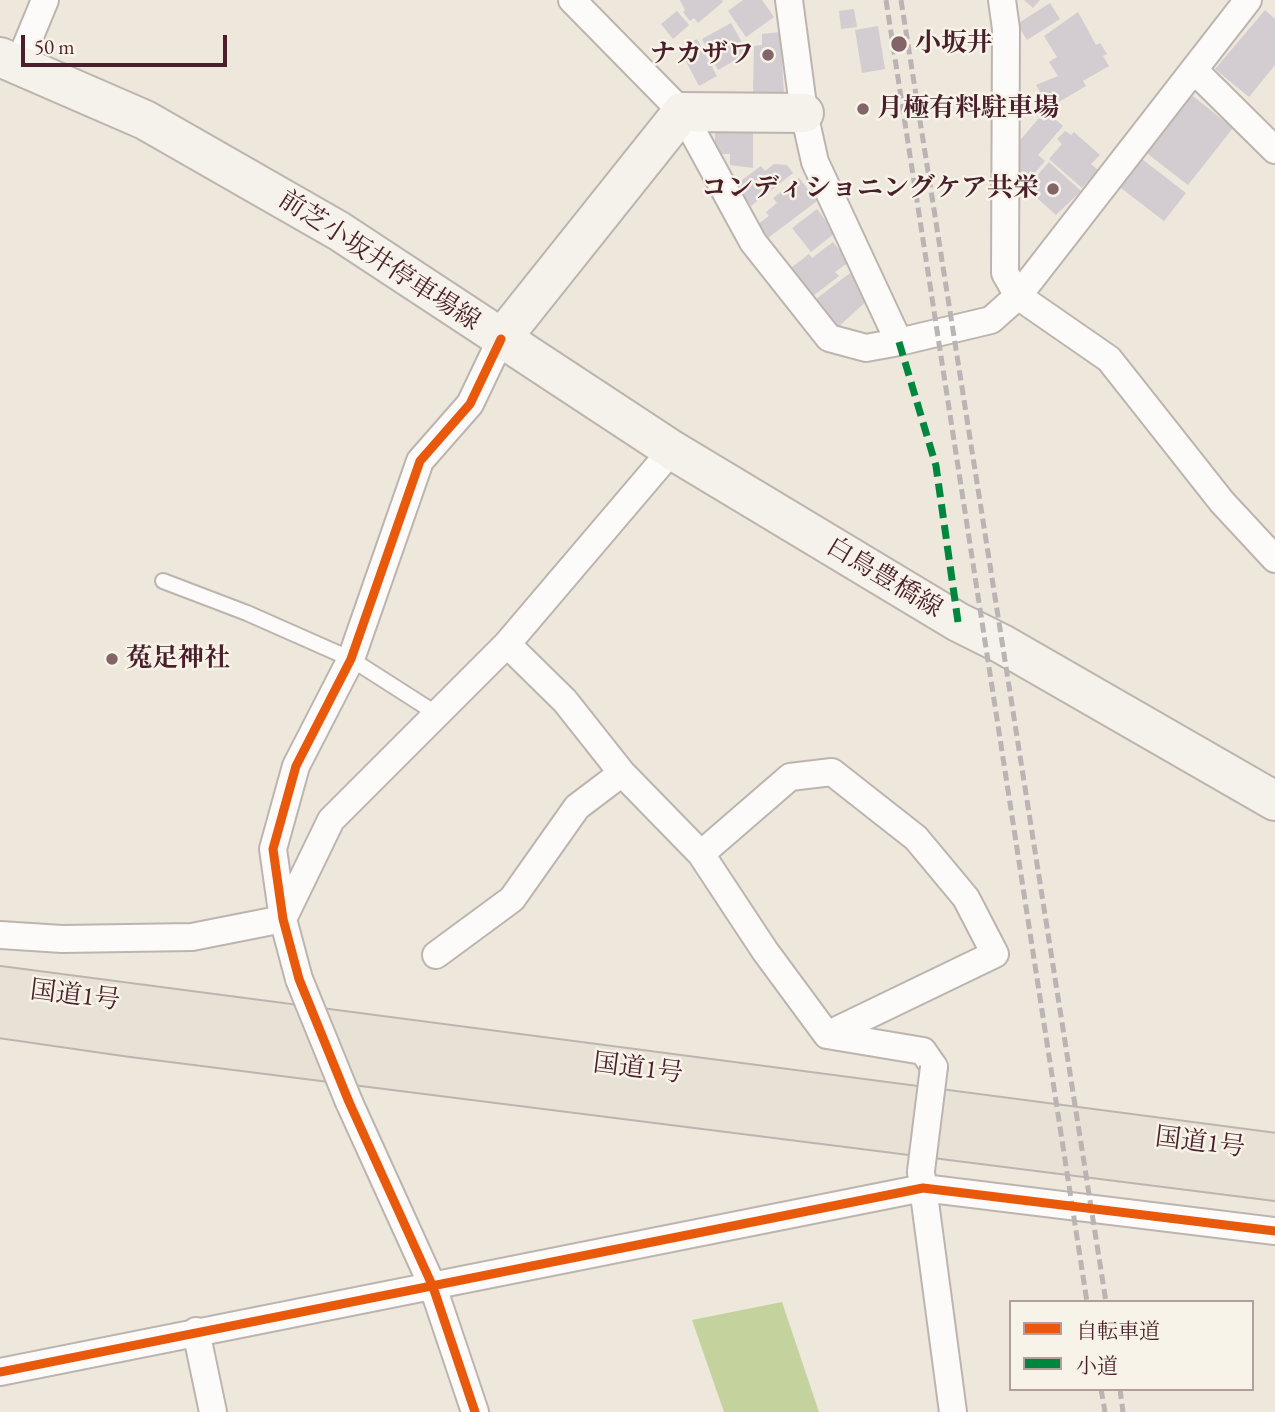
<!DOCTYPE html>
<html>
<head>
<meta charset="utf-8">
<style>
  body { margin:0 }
  #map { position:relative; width:1275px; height:1412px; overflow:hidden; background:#ede7dc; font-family:"EB Garamond","Noto Serif JP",serif }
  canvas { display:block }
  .legend { position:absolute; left:1009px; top:1300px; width:245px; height:91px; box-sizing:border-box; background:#f7f3e8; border:2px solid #b29e9c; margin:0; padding:9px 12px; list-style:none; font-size:21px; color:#4a1f2b }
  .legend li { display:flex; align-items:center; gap:14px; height:35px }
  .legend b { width:35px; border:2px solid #b29e9c }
  .scale { position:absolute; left:21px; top:35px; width:206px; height:32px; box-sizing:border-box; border:4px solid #4a1f2b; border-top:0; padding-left:9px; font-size:21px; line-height:24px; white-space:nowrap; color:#4a1f2b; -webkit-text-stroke:5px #f7f3e8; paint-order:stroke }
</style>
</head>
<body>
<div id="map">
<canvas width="1275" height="1412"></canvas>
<ul class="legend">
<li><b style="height:9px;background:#e8590c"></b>自転車道</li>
<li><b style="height:9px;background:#00873e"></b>小道</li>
</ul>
<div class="scale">50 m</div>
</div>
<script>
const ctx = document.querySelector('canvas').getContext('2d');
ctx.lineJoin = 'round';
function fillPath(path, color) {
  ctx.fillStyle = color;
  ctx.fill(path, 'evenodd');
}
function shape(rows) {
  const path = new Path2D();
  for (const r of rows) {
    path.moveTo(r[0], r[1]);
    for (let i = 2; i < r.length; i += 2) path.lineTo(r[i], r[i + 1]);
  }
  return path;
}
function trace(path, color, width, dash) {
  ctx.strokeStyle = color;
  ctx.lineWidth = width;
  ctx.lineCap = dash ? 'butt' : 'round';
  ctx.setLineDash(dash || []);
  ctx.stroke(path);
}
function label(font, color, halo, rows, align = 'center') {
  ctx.font = font + ' "EB Garamond","Noto Serif JP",serif';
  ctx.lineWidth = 5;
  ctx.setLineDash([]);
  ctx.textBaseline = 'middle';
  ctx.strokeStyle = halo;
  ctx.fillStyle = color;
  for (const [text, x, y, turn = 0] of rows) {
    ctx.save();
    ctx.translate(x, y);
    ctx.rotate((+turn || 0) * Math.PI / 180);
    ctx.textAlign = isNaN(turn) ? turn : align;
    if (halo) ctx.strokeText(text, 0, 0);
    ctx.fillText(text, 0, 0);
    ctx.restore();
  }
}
fillPath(shape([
  [782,1302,819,1412,724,1412,692,1320]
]), '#c4d39e');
fillPath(shape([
  [680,0,722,0,723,2,698,23,694,18,690,21,683,12,685,10],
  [743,0,762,0,774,17,746,37,728,11],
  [1024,0,1040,0,1033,8],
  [1050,3,1060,19,1027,40,1017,24],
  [854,9,857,27,841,29,839,11],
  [1265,10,1275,19,1275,65,1249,97,1215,69],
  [677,11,689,25,673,39,661,24],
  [1078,12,1096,45,1100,43,1107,54,1103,56,1109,66,1083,81,1086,86,1045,110,1040,102,1044,99,1036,85,1058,76,1049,62,1057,57,1044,36],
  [731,23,748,53,718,70,702,39],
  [878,26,885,69,862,73,855,30],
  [780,32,784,93,753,94,754,46,762,45,762,34],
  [697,39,717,76,699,86,679,48],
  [1189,93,1233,128,1188,185,1144,151],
  [1040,106,1063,126,1038,155,1045,161,1022,188,1016,182,1016,145,1039,118,1034,113],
  [715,130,753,130,753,168,730,165,730,154,719,154,719,149,715,149],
  [1065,131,1071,135,1074,132,1100,155,1091,164,1098,170,1082,188,1049,159,1062,144,1057,139],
  [1138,156,1186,193,1164,221,1117,185],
  [1049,162,1081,191,1056,215,1026,188],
  [774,164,787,165,793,173,751,206,735,185,761,166,765,171],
  [799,178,817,201,768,238,758,224,769,216,766,212,777,203,773,198],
  [817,209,835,233,811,252,792,228],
  [833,242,849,262,835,272,839,276,813,296,791,268,809,254,812,258],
  [850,273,869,299,838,327,816,299]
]), '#d3ccd1');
const lane = shape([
  [163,581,247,613,351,659,437,714]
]);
const street = shape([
  [572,0,682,112,753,242,829,338,866,348,899,342,991,320,1018,296,1109,359,1222,502,1275,559],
  [789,0,804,113,815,162,899,342],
  [1002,0,1006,29,1005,273,1018,296,1248,0],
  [19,63,45,0],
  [1194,70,1275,150],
  [507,644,565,701,622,773,701,854,765,951,827,1035,923,1051,934,1067],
  [701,854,790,777,832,772,916,838,966,898,995,954,827,1035],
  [0,935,62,939,192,937,283,919,331,820,507,644,672,450],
  [436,955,512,899,577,807,622,773],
  [299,979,283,919,273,849,296,766,351,659,420,461,470,404,501,339],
  [349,1102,433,1287,475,1412],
  [921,1172,953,1412],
  [196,1331,213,1412],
  [0,1372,923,1188,1275,1231]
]);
const secondary = shape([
  [0,57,145,120,339,231,672,450,958,622,1002,644,1275,801],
  [501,339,682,112,804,113]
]);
const highway = shape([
  [0,986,1275,1153],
  [0,1018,131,1037,1275,1181]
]);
trace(lane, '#bdb4af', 18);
trace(street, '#bdb4af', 30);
trace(secondary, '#bdb4af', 42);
trace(highway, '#bdb4af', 42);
trace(lane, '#fcfbfa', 14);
trace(street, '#fcfbfa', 26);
trace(secondary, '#f5f1eb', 38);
trace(highway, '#e8e2d6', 38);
trace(shape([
  [886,0,1087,1302],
  [901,0,1106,1302],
  [1101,1389,1105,1412],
  [1120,1389,1123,1412]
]), '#bab4b4', 5, [10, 5]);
const streetBridge = shape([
  [299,979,349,1102],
  [921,1171,934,1067]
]);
trace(streetBridge, '#bdb4af', 30, []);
trace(streetBridge, '#fcfbfa', 26);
trace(shape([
  [899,342,936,466,958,622]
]), '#00873e', 7, [14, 7]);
trace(shape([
  [0,1372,923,1188,1275,1231],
  [475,1412,433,1287,349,1102,299,979,283,919,273,849,296,766,351,659,420,461,470,404,501,339]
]), '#e8590c', 9);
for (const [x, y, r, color] of [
  [899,44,9,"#836569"],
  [768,55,7,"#836569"],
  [863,109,7,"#836569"],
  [1053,189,7,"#836569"],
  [112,659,7,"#836569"]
]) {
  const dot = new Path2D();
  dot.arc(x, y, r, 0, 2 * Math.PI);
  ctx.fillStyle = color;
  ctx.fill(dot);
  trace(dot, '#f7f3e8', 2.5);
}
label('bold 26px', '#4a1f2b', '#f7f3e8', [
  ["小坂井",915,44],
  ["ナカザワ",754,55,"right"],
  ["月極有料駐車場",877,109],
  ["コンディショニングケア共栄",1039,189,"right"],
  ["菟足神社",126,659]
], 'left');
label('26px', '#4a1f2b', '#f7f3e8', [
  ["前芝小坂井停車場線",379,261,33],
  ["白鳥豊橋線",884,578,31],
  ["国道1号",75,996,7],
  ["国道1号",638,1069,7],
  ["国道1号",1200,1143,7]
]);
</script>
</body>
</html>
